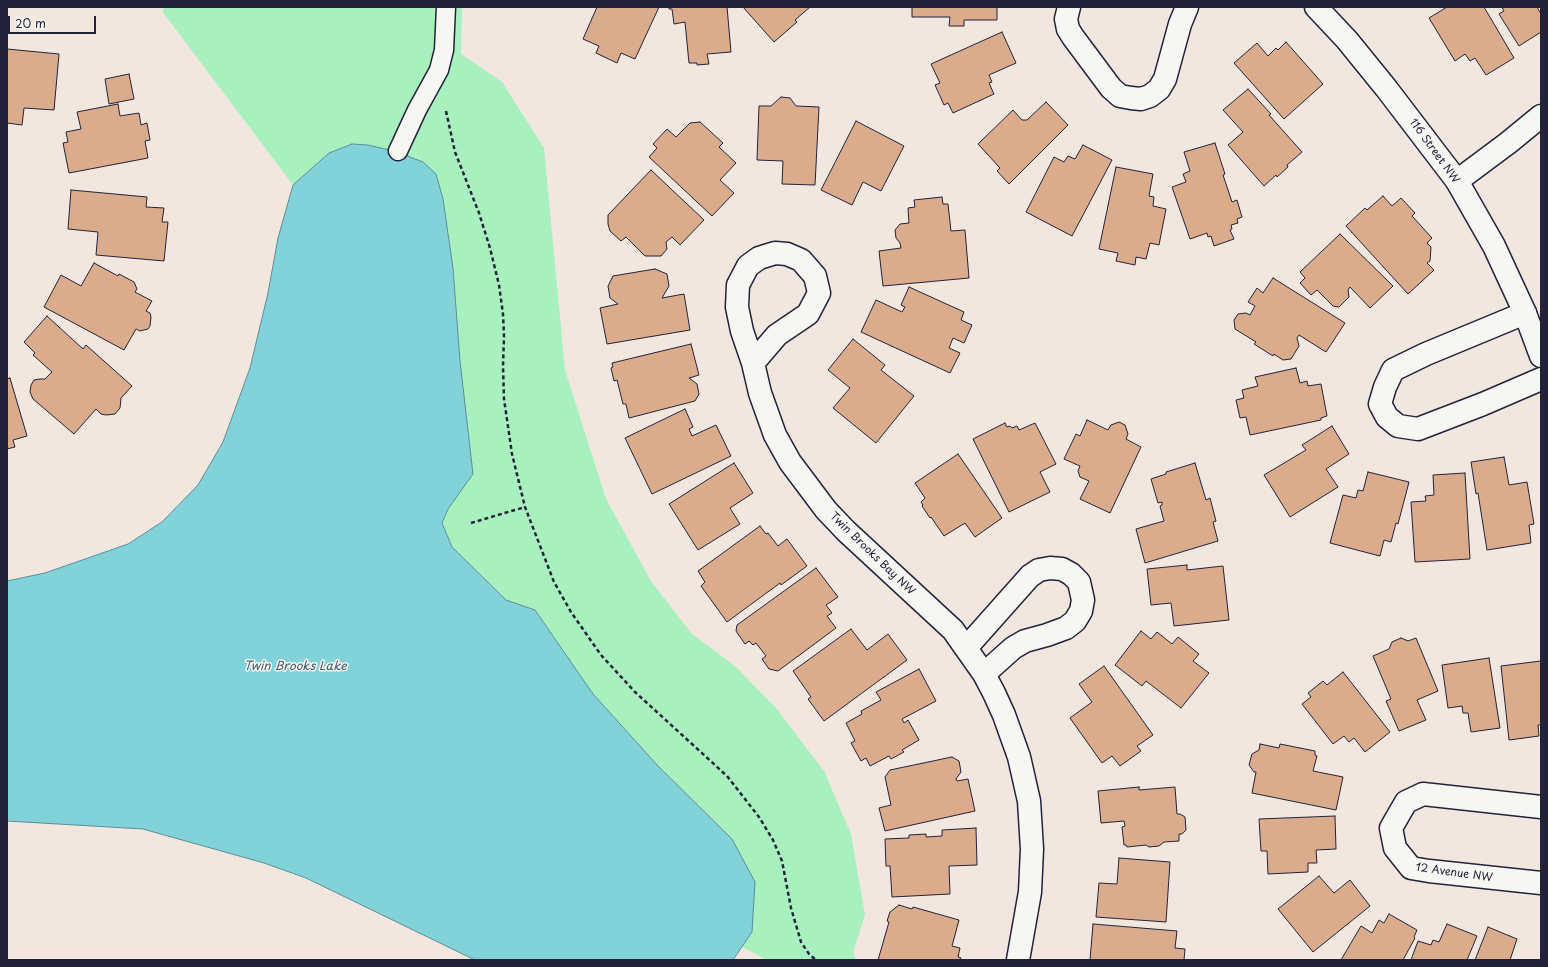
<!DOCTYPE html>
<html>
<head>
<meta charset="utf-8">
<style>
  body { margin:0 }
  #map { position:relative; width:1548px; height:967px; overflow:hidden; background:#f1e7de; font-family:"Playpen Sans",sans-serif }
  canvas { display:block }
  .frame { position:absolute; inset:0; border:8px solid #22223b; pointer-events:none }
  .scale { position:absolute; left:8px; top:16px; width:88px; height:18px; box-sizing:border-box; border:2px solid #22223b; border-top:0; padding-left:5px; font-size:12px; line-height:14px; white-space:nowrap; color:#22223b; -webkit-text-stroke:3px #f6f6f2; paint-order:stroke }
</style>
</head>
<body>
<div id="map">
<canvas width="1548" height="967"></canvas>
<div class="frame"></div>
<div class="scale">20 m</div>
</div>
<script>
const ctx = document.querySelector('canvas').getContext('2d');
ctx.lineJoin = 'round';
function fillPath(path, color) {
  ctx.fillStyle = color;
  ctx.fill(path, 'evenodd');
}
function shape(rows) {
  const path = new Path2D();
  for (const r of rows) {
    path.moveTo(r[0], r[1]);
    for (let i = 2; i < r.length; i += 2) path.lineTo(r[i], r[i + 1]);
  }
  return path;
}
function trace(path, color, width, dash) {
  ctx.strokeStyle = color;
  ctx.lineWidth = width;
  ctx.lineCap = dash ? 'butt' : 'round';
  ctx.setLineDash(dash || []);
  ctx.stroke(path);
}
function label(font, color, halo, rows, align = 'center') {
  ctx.font = font + ' "Playpen Sans",sans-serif';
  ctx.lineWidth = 3;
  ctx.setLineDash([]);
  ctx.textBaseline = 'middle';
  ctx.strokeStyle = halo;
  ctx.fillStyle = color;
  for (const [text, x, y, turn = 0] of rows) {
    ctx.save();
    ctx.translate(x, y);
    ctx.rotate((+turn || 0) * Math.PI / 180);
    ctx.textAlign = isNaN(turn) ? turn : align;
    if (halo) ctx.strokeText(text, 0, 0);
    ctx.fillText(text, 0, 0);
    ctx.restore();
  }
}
fillPath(shape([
  [165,7,462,7,461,54,502,82,544,148,565,370,606,499,651,581,692,634,735,666,776,708,824,771,851,834,865,915,853,952,856,960,767,960,742,947,752,932,658,766,593,694,535,610,506,600,452,547,442,524,448,509,473,474,460,361,453,268,443,199,436,174,394,151,368,145,352,144,329,153,293,185,162,11]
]), '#a8f1bf');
const water = shape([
  [352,144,368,145,394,151,423,162,436,174,443,199,453,268,460,361,473,474,448,509,442,523,452,547,506,600,535,610,593,694,658,766,732,839,755,882,752,932,733,960,475,960,306,878,264,863,143,829,7,821,7,581,45,573,128,544,162,522,198,485,223,442,250,368,268,293,278,238,293,185,329,153,352,144]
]);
fillPath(water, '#82d3d9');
trace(water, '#5c8c9a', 1);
const building = shape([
  [597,7,659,7,635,59,621,53,617,63,596,53,599,46,583,39,597,7],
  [669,7,727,7,731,52,707,54,709,64,697,65,697,63,689,63,685,22,674,24,672,9,669,9,669,7],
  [743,7,810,7,795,20,797,22,774,42,743,7],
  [912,7,997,7,997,20,964,20,964,26,949,26,950,17,912,17,912,7],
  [1447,7,1484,7,1514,58,1486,75,1475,58,1470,61,1465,54,1455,61,1429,18,1447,7],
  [1502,7,1537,7,1541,14,1541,32,1519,46,1499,14,1504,11,1502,7],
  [1002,32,1016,63,989,75,992,82,989,83,994,94,953,113,948,103,944,105,935,85,940,83,931,64,1002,32],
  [1286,42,1323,84,1284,119,1234,63,1257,43,1268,56,1276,48,1278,50,1286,42],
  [7,49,59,54,54,110,24,108,22,125,7,123,7,49],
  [129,74,134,99,109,104,105,79,129,74],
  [1248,89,1271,114,1269,115,1302,152,1287,165,1288,167,1277,177,1276,175,1264,186,1228,145,1243,132,1223,110,1248,89],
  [781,97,790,98,796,106,819,107,815,185,782,184,783,161,757,160,759,106,771,106,781,97],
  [1046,102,1068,125,1009,184,997,171,1000,168,978,144,1013,110,1022,120,1027,120,1046,102],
  [118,104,120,116,139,113,141,125,147,123,150,140,145,141,148,158,69,173,63,143,68,142,66,132,81,129,77,112,118,104],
  [856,121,904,146,881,191,863,182,852,205,821,190,856,121],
  [700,122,723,143,719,147,736,163,720,180,734,193,712,216,649,157,657,148,653,144,667,129,676,137,690,123,700,122],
  [1215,143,1225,174,1223,175,1232,202,1237,200,1242,217,1237,219,1238,223,1231,225,1232,229,1230,230,1234,239,1214,246,1211,236,1208,237,1207,233,1190,239,1172,187,1186,182,1183,174,1190,171,1184,152,1215,143],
  [1083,145,1112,160,1072,236,1026,212,1054,157,1064,162,1068,156,1075,159,1083,145],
  [1116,167,1153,174,1149,196,1154,197,1153,206,1166,209,1159,245,1150,243,1146,259,1136,257,1135,265,1116,261,1118,253,1099,249,1116,167],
  [651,170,704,220,680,245,672,237,666,242,667,249,661,256,645,256,626,237,621,241,610,231,608,224,608,215,651,170],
  [71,190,147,197,146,207,164,208,162,222,168,222,164,261,96,255,98,232,68,229,71,190],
  [1383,196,1392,206,1401,198,1415,213,1412,216,1432,238,1427,243,1431,247,1430,261,1427,263,1434,270,1408,294,1346,226,1365,208,1367,210,1383,196],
  [942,197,943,204,948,204,951,231,965,230,969,278,883,286,879,251,901,248,900,243,896,238,895,230,900,224,909,223,908,208,915,207,914,200,942,197],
  [1340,234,1393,286,1370,308,1350,287,1348,290,1349,297,1339,307,1333,306,1317,290,1311,295,1300,283,1305,278,1300,272,1340,234],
  [94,263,118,276,119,274,134,282,137,289,135,292,152,301,146,311,150,313,151,317,150,326,148,329,140,331,136,329,124,350,44,307,61,275,81,286,94,263],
  [655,269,667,274,669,286,662,298,684,294,690,330,607,344,600,308,618,304,610,298,608,286,613,276,655,269],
  [1273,278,1345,323,1326,352,1299,335,1297,338,1299,346,1291,359,1283,360,1274,354,1273,356,1254,344,1256,342,1235,329,1234,320,1238,314,1246,313,1250,315,1255,306,1248,302,1257,288,1263,293,1273,278],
  [909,287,964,312,961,320,972,325,964,343,953,338,949,348,960,353,950,373,861,332,876,300,902,312,905,307,901,305,909,287],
  [47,316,83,349,86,345,132,386,121,398,120,408,115,414,106,415,101,414,96,409,74,434,33,399,30,392,31,385,34,380,40,379,45,379,52,372,33,355,35,353,24,342,47,316],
  [853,339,885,365,881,370,914,396,876,443,833,408,850,388,828,370,853,339],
  [691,344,699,375,689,378,697,384,699,394,695,401,629,418,626,404,623,404,617,380,614,381,611,368,613,367,612,363,691,344],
  [1296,368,1300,383,1307,381,1308,386,1321,384,1327,416,1321,418,1321,420,1250,435,1246,417,1240,418,1236,400,1244,398,1242,390,1258,386,1255,377,1296,368],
  [10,378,27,436,13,440,15,447,7,449,7,379,10,378],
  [685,409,693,427,689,429,692,436,716,425,731,456,652,494,625,438,685,409],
  [1087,420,1108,430,1111,425,1119,422,1125,425,1128,434,1126,439,1141,447,1110,513,1080,499,1089,481,1080,477,1078,471,1080,466,1064,459,1076,434,1080,436,1087,420],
  [1005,423,1007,427,1010,426,1012,428,1017,426,1019,430,1035,423,1056,464,1040,472,1050,492,1009,512,973,439,1005,423],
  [1332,426,1349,454,1326,469,1338,487,1290,517,1264,475,1306,450,1302,445,1332,426],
  [958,454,1002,518,975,537,965,523,944,536,931,517,930,518,922,506,923,505,921,502,925,498,915,483,958,454],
  [1504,457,1509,485,1527,482,1534,524,1529,525,1531,543,1487,550,1478,493,1476,494,1471,462,1504,457],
  [734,463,753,493,730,508,740,524,698,550,669,504,734,463],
  [1195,463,1206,500,1210,498,1216,521,1213,522,1218,541,1145,563,1136,529,1164,521,1160,506,1162,505,1162,502,1158,503,1151,479,1166,474,1166,472,1195,463],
  [1368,472,1409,482,1398,524,1396,523,1391,542,1384,540,1380,556,1330,543,1343,495,1356,498,1358,490,1363,491,1368,472],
  [1465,473,1470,559,1415,562,1411,502,1426,501,1425,496,1434,495,1433,475,1465,473],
  [760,526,766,534,768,533,778,546,787,539,807,566,781,585,780,583,727,622,701,586,705,582,698,571,760,526],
  [1187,565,1187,570,1223,566,1229,620,1174,626,1171,603,1151,605,1147,569,1187,565],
  [816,568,838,597,826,605,832,613,827,616,836,628,778,671,769,669,762,659,766,656,756,643,753,645,749,641,745,644,736,631,737,625,816,568],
  [851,629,867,650,888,634,907,660,824,721,808,699,811,697,793,671,851,629],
  [1141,631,1151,639,1157,632,1172,644,1178,637,1199,654,1193,661,1209,673,1181,708,1146,681,1142,686,1115,665,1141,631],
  [1401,638,1408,641,1416,638,1438,691,1417,700,1426,720,1399,731,1386,701,1391,699,1373,656,1389,649,1392,642,1401,638],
  [1489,658,1500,728,1471,732,1468,713,1463,713,1462,706,1448,708,1442,665,1489,658],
  [1541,661,1541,725,1538,725,1539,736,1509,740,1501,666,1541,661],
  [1104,666,1153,735,1137,746,1141,751,1120,766,1112,756,1102,763,1070,718,1092,702,1079,684,1104,666],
  [919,669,936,701,902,719,904,723,908,720,919,740,902,750,904,752,891,759,889,756,870,766,866,758,861,761,851,743,855,741,846,723,862,714,861,711,881,700,876,692,919,669],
  [1343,672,1390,732,1365,752,1354,738,1349,742,1344,736,1333,744,1302,704,1311,697,1308,693,1323,681,1327,685,1343,672],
  [1260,744,1279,748,1280,744,1315,751,1315,755,1317,756,1313,771,1343,777,1336,810,1252,793,1256,772,1254,772,1249,765,1252,754,1259,750,1260,744],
  [952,757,959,761,961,772,956,779,957,781,968,779,975,811,885,831,879,808,891,805,885,777,890,770,952,757],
  [1139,787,1139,790,1175,787,1177,814,1180,814,1185,817,1186,830,1182,834,1179,834,1179,841,1164,842,1159,846,1149,847,1146,845,1127,847,1126,845,1124,845,1122,827,1125,826,1124,821,1101,823,1098,791,1139,787],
  [1335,816,1336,849,1316,850,1317,863,1308,863,1308,872,1268,874,1267,851,1261,851,1259,819,1335,816],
  [976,828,977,865,949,866,950,894,892,897,890,866,886,866,885,839,909,838,909,835,926,834,926,837,942,836,942,830,976,828],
  [1119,858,1170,862,1166,922,1096,917,1099,883,1117,884,1119,858],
  [1319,876,1334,893,1350,880,1370,906,1313,952,1278,909,1319,876],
  [899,905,912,909,913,907,959,920,952,946,960,948,958,957,961,958,960,960,878,960,889,922,887,921,890,912,899,905],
  [1389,914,1417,930,1414,937,1415,938,1403,960,1341,960,1361,926,1372,933,1379,920,1384,923,1389,914],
  [1093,924,1177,931,1175,948,1185,949,1184,960,1090,960,1093,924],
  [1447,924,1477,936,1467,960,1411,960,1418,941,1431,945,1433,940,1439,942,1447,924],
  [1488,927,1517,939,1510,960,1475,960,1488,927]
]);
fillPath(building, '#dbac8c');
trace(building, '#22223b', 1);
const lane = shape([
  [398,151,417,110,439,70,444,50,446,7]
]);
const street = shape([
  [1069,7,1066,19,1068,29,1073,37,1111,88,1120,96,1131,98,1141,99,1150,96,1159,89,1165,79,1180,24,1187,7],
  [1457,181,1508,143,1541,116],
  [1525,313,1426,354,1393,370,1385,387,1380,404,1387,417,1398,426,1418,429,1483,404,1541,379],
  [753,363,777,335,808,314,819,293,815,276,801,260,787,254,775,253,759,258,748,266,738,285,737,307,742,331,753,363,760,393,775,435,790,462,826,510,846,531,953,630,984,674,994,693,1004,715,1019,757,1029,801,1032,849,1030,892,1018,960],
  [966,648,1030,576,1039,570,1050,568,1062,569,1071,574,1079,582,1083,600,1081,611,1075,621,1066,628,1047,635,1025,641,1013,648,984,674],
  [1541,807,1423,794,1406,802,1391,828,1395,848,1411,868,1429,871,1541,883]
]);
const secondary = shape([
  [1316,7,1347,40,1386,88,1457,181,1494,246,1525,313,1541,356]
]);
trace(lane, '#22223b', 21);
trace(street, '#22223b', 25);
trace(secondary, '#22223b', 25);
trace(shape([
  [446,111,455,152,479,213,490,248,499,285,503,314,504,337,503,366,504,399,512,454,525,507,554,582,571,612,601,655,635,692,727,776,759,817,773,840,782,861,791,908,801,942,809,954,816,960],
  [471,523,525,507]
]), '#22223b', 2.5, [4, 3]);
trace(lane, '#f6f6f2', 18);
trace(street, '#f6f6f2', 22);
trace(secondary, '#f6f6f2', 22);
label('11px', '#22223b', '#f6f6f2', [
  ["116 Street NW",1434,151,54],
  ["Twin Brooks Bay NW",872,554,44],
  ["12 Avenue NW",1454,873,8]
]);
label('italic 12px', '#3f576a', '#f6f6f2', [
  ["Twin Brooks Lake",295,667]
]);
</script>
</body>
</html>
